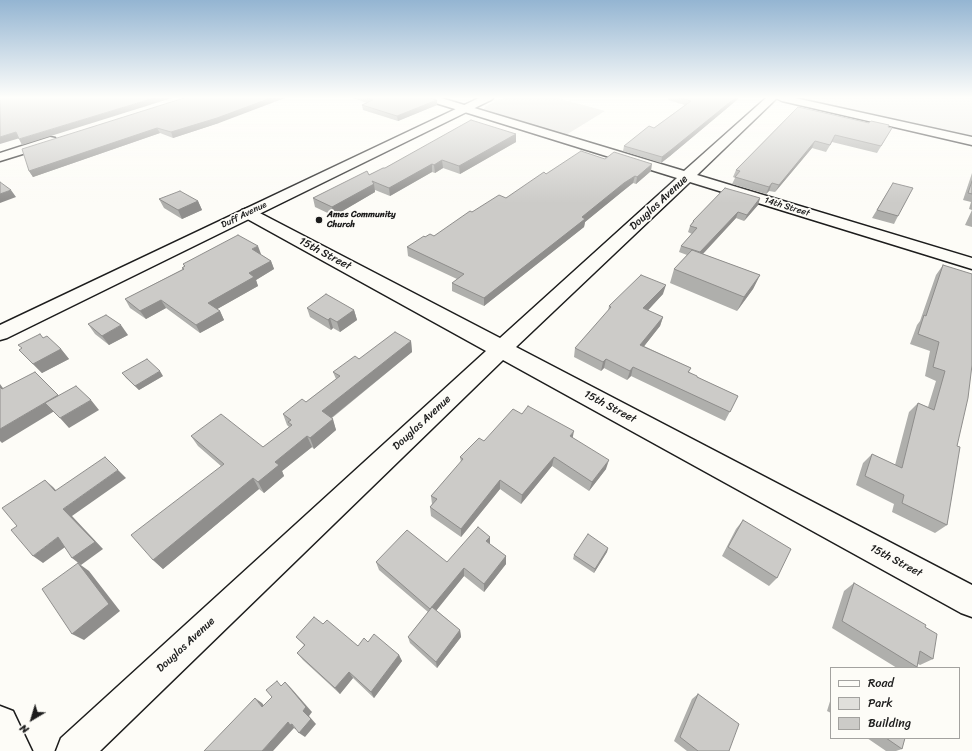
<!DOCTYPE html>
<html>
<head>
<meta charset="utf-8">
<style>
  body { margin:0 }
  #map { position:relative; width:972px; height:751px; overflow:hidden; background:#fdfcf7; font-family:Sriracha,sans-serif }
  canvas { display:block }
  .legend { position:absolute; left:830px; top:667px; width:130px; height:72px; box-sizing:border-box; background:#fdfcf7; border:1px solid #a3a29f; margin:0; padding:5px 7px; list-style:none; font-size:12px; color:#1c1c1c }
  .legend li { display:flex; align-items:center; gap:8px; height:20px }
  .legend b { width:20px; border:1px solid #a3a29f }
  .north { position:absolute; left:12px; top:699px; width:40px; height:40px; -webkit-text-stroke:3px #fdfcf7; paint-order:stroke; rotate:218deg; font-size:11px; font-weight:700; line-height:16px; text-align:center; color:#1c1c1c }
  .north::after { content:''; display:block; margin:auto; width:14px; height:18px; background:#1c1c1c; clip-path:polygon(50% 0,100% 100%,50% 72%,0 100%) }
</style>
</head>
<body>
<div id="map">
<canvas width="972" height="751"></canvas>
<ul class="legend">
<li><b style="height:5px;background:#fdfcf7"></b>Road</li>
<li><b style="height:11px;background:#e0dfdb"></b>Park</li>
<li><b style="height:11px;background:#cccbc8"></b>Building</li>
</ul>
<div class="north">N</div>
</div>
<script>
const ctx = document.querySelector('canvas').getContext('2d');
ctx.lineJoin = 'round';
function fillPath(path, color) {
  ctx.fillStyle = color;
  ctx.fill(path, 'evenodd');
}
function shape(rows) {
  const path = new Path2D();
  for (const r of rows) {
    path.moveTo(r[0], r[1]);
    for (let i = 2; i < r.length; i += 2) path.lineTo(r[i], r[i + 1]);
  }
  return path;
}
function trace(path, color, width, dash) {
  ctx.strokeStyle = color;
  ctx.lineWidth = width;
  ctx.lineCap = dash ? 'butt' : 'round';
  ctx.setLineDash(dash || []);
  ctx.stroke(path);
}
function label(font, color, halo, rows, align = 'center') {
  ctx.font = font + ' Sriracha,sans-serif';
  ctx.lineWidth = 3.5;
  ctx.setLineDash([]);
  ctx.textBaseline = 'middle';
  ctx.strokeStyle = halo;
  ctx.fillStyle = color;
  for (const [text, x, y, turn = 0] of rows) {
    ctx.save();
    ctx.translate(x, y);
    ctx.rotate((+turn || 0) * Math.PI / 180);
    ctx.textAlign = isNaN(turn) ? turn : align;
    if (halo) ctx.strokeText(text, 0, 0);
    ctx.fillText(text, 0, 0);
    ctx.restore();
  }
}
fillPath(shape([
  [801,98,972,98,972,136]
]), '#eeede9');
fillPath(shape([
  [503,98,558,98,605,111,566,135,484,109,486,106]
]), '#e0dfdb');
const minor = shape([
  [425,98,441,98,684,171,766,98,777,98,697,175,972,258,972,269,690,182,516,347,972,585,972,617,961,613,503,360,100,751,56,751,61,738,486,351,242,216,240,213,242,210,248,208,254,210,500,338,677,178,426,100,425,98],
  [50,137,55,138,56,141,55,144,0,161,0,153,50,137],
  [0,706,13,711,32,751,0,751,0,706]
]);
const major = shape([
  [479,98,493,98,491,100,7,338,0,340,0,325,479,98],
  [776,98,795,98,972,137,972,145,782,101,776,98]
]);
trace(minor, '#1c1c1c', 3);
trace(major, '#1c1c1c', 3);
fillPath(minor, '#fdfcf7');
fillPath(major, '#fdfcf7');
fillPath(shape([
  [184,98,219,123,173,138,160,133,33,177,29,171],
  [353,98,429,98,437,105,398,121,363,110,362,105,367,103],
  [668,98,738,98,738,99,670,156,661,163,623,151,624,146,654,128,685,105,668,100],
  [798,107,892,128,877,153,832,142,826,152,812,148,775,192,769,191,766,194,732,184,735,178,733,177,736,170],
  [516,134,516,142,460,174,443,168,435,173,432,172,390,196,375,190,375,192,334,216,315,207,313,198,385,168],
  [605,159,651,171,636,184,633,183,623,191,585,222,584,227,484,306,452,291,452,283,457,279,408,256,407,247,425,237,434,236,472,212,506,198,546,174],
  [972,173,972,210,969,209,971,202,963,200],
  [893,183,898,216,894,224,872,218],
  [760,198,758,205,744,221,736,218,703,254,760,275,753,289,737,311,670,283,674,269,687,255,679,252,681,246,692,234,688,232,690,226,692,223,693,221],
  [159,199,198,201,202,210,182,219,164,208],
  [972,210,972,227,965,225],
  [260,254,271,261,274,269,256,280,258,286,217,309,220,311,224,320,200,333,166,308,146,319,130,308,125,299,183,269,182,268,184,266,183,264,261,254],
  [943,265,957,446,947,525,935,533,892,512,894,504,856,485,863,463,872,454,895,465,909,412,918,403,928,407,936,381,925,376,930,351,910,344,917,325,920,321,936,275],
  [663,294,647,310,663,317,660,326,644,346,691,368,689,372,697,377,738,396,725,421,631,376,627,380,604,368,601,371,574,357,575,348,608,311,609,306],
  [307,308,354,310,357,320,340,332,333,328,331,330,310,317],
  [88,324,128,335,109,345,95,334],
  [43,338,61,349,69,359,42,373,19,350],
  [411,341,412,352,332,418,336,430,314,449,312,447,282,471,284,476,264,493,259,489,163,569,153,560,221,466,198,446,191,436,263,447,289,427,287,425,283,414,306,402,336,379,333,372,359,359],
  [122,373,163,376,139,390,126,378],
  [522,414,573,438,606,469,589,491,552,466,521,504,500,489,461,537,431,516,430,507,432,504,431,496,461,462,460,457],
  [743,520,777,578,769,586,722,556,736,529],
  [490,537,490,544,506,556,506,564,484,592,464,576,436,610,460,630,461,637,437,668,410,643,408,637,428,612,379,570,376,562,447,562],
  [608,548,607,552,594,573,573,559,574,555],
  [854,583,925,627,933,659,920,665,918,664,917,667,915,668,897,668,832,628,844,591],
  [323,624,358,646,368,642,399,655,402,661,374,698,353,678,340,694,303,660,297,653,304,645,296,637],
  [698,694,729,751,687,751,674,741,692,699],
  [831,698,831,713,827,711],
  [867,738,905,738,902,749,896,751,886,751]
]), '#afafac');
fillPath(shape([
  [154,98,172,98,22,145,19,139],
  [271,98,285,98,219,123,173,138,171,132],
  [735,98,738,98,738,99,670,156,661,163,662,157],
  [437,100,437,105,398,121,397,116],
  [157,128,160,133,33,177,29,171],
  [16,132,20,138,0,144,0,137],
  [516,134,516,142,460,174,459,166],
  [815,141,812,148,775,192,779,185],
  [442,160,443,168,435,173,434,165],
  [432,164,432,172,390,196,389,188],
  [652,164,651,171,636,184,637,177],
  [635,176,633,183,623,191,585,222,584,227,484,306,484,298,582,217,624,183],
  [772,183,769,191,766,194,769,187],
  [374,184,375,192,334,216,332,207],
  [11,190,16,197,0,203,0,194],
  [760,198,758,205,744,221,747,215],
  [198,201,202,210,182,219,178,210],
  [738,212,736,218,698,259,700,252],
  [258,246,261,254,255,257,252,249],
  [271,261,274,269,256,280,258,286,212,312,208,303,249,273],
  [760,275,753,289,737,311,744,297],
  [666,285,663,294,641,318,643,308],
  [161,300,166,308,146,319,140,311],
  [354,310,357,320,340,332,337,322],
  [220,311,224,320,200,333,196,325],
  [663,317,660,326,638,354,640,345],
  [330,318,333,328,331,330,328,320],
  [121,325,128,335,109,345,102,336],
  [411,341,412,352,326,422,322,411],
  [61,349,69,359,42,373,33,364],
  [606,359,604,368,601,371,603,362],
  [633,367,631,376,627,380,630,371],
  [160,371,163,376,139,390,135,386],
  [0,384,11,399,2,389,0,387],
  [58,395,66,404,2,443,0,441,0,429],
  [91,400,99,410,69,428,60,418],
  [333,419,336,430,314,449,310,438],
  [574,431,572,441,570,436],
  [307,436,312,447,282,471,284,476,264,493,258,482,275,462],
  [554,457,552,466,521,504,522,495],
  [609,460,606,469,589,491,592,482],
  [118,470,126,478,72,516,103,549,81,565,72,558,63,509],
  [253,478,259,489,163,569,153,560],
  [45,480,53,487,64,499,55,491],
  [500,480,500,489,461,537,461,529],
  [58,537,68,545,43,563,33,556],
  [490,537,490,545,486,541],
  [608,548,607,552,594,573,595,569],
  [506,556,506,564,484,592,484,584],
  [78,563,89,571,120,611,84,640,72,634],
  [464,568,464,576,432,616,430,609],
  [460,630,461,637,437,668,436,662],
  [399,655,402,661,374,698,371,692],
  [349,672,353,678,340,694,335,688],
  [285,682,291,688,312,712,309,716,316,724,305,737,299,733,303,711],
  [255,698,262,703,269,712,262,707],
  [288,722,292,724,296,730,294,728,273,751,262,751]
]), '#8f8e8c');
const building = shape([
  [0,98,154,98,19,139,16,132,0,137,0,98],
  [184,98,271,98,217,118,171,132,157,128,29,171,22,149,184,98],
  [367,98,429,98,437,100,397,116,362,105,373,100,367,98],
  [679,98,735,98,671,150,662,157,624,146,649,126,654,128,691,101,679,98],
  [798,107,869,123,871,121,889,125,888,127,892,128,881,146,835,135,830,145,815,141,779,185,772,183,769,187,735,177,740,171,736,170,798,107],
  [471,120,516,134,459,166,442,160,434,165,432,164,389,188,372,181,374,184,332,207,313,198,367,171,369,175,383,168,385,168,471,120],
  [581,151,605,159,614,152,652,164,637,177,635,176,624,183,582,217,585,219,484,298,452,283,464,274,407,247,424,236,425,237,430,234,434,236,470,211,472,212,499,195,506,198,544,172,546,174,581,151],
  [972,181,972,194,968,193,972,181],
  [0,182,11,190,0,194,0,182],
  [893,183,913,188,898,216,877,210,893,183],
  [725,188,760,198,747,215,738,212,700,252,681,246,697,228,690,226,694,221,693,221,725,188],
  [180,191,198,201,178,210,159,199,180,191],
  [238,235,258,246,252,249,271,261,249,273,254,277,208,303,220,311,196,325,161,300,140,311,125,299,184,269,182,268,185,266,183,264,238,235],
  [692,250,760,275,744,297,674,269,692,250],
  [943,265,972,274,972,365,968,398,957,446,960,447,947,525,902,503,904,495,865,476,872,454,902,468,918,403,934,410,945,371,933,367,939,342,918,334,924,315,926,316,943,265],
  [641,275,666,285,643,308,663,317,640,345,691,368,688,372,697,376,697,377,738,396,730,412,633,367,630,371,606,359,603,362,575,348,611,307,609,306,641,275],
  [326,294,354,310,337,322,330,318,328,320,307,308,326,294],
  [106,315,121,325,102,336,88,324,106,315],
  [395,332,411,341,322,411,333,419,310,438,307,436,275,462,279,465,258,482,253,478,153,560,131,535,224,464,191,436,221,414,263,447,292,425,288,422,291,420,283,414,302,399,306,402,340,376,333,372,355,356,359,359,395,332],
  [40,334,43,338,47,336,61,349,33,364,19,350,22,348,18,345,40,334],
  [147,359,160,371,135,386,122,373,147,359],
  [35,372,58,395,0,429,0,387,2,389,35,372],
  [76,386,91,400,60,418,45,403,76,386],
  [528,406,574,431,570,436,609,460,592,482,554,457,522,495,500,480,461,529,430,507,437,499,431,496,463,459,460,457,479,438,484,441,513,409,522,414,528,406],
  [105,457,118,470,63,509,95,542,72,558,58,537,33,556,11,530,17,526,2,508,45,480,55,491,105,457],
  [743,520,791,549,777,578,728,547,743,520],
  [478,527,490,537,486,541,506,556,484,584,464,568,430,609,376,562,407,530,447,562,478,527],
  [588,534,608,548,595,569,574,555,588,534],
  [78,563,109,604,72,634,42,589,78,563],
  [854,583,926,625,925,627,937,634,933,659,920,651,917,667,842,621,854,583],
  [432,607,460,630,436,662,408,637,432,607],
  [314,617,323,624,327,620,358,646,364,638,368,642,374,634,399,655,371,692,349,672,335,688,297,653,305,645,296,637,314,617],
  [277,681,281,686,285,682,306,707,303,711,311,719,299,733,292,724,290,725,288,722,262,751,204,751,255,698,262,707,272,697,266,690,277,681],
  [698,694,739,724,729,751,698,751,680,737,698,694],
  [886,738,905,738,902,749,886,738]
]);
fillPath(building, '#cccbc8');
trace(building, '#8f8e8c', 1);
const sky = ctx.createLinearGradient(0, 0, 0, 203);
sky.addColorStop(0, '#94b5d2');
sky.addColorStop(0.48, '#fefefb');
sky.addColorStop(1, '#fefefb00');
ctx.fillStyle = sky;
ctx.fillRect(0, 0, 972, 203);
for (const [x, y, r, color] of [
  [319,220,4,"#1c1c1c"]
]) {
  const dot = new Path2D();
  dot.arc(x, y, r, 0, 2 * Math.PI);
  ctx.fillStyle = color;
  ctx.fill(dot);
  trace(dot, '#fdfcf7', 1.5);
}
label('9px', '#1c1c1c', '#fdfcf7', [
  ["14th Street",787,207,17],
  ["Duff Avenue",244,215,-26]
]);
label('bold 9px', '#1c1c1c', '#fdfcf7', [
  ["Ames Community",327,215],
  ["Church",327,225]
], 'left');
label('11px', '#1c1c1c', '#fdfcf7', [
  ["Douglas Avenue",659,203,-43],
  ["15th Street",325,254,28],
  ["15th Street",610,407,28],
  ["Douglas Avenue",422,423,-43],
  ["15th Street",896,561,28],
  ["Douglas Avenue",186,645,-43]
]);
</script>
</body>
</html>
